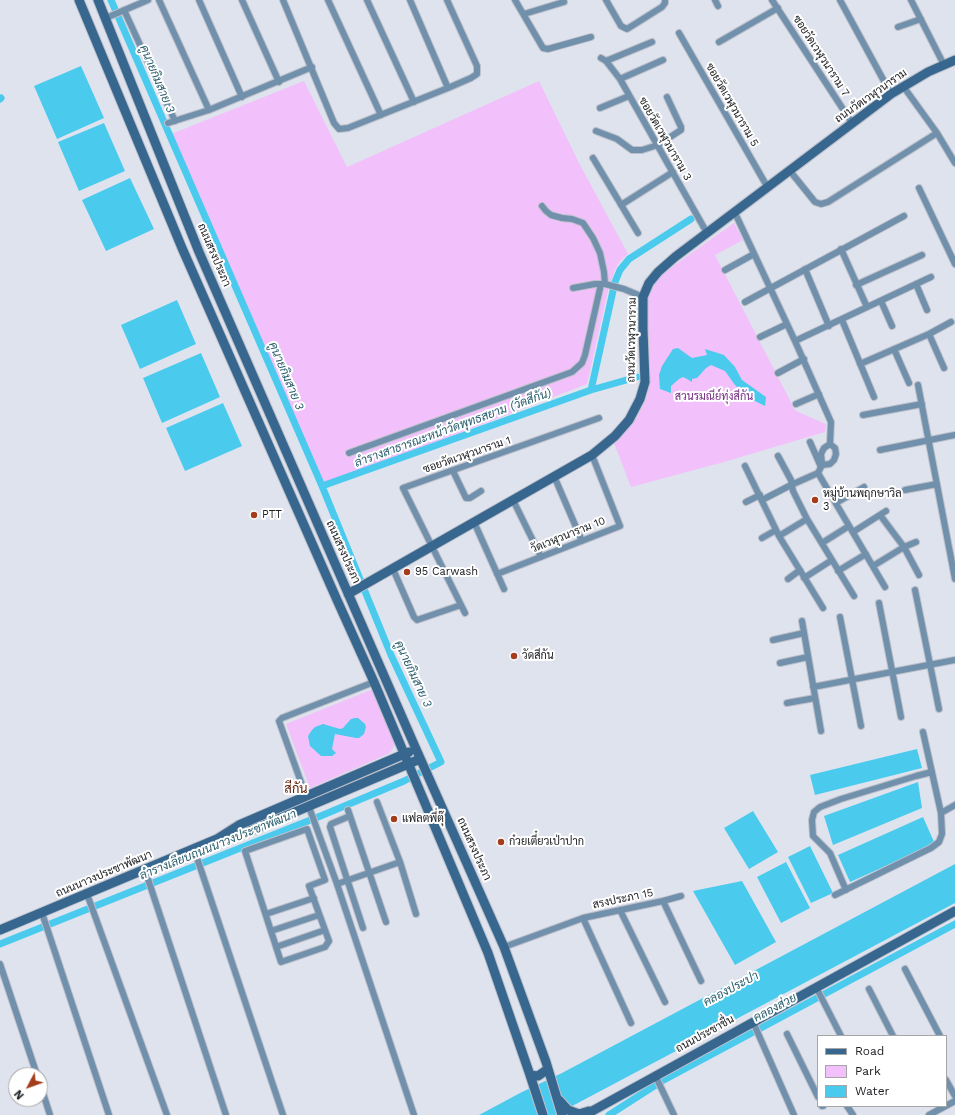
<!DOCTYPE html>
<html>
<head>
<meta charset="utf-8">
<style>
  body { margin:0 }
  #map { position:relative; width:955px; height:1115px; overflow:hidden; background:#dfe3ee; font-family:"Work Sans",sans-serif }
  canvas { display:block }
  .legend { position:absolute; left:817px; top:1035px; width:130px; height:72px; box-sizing:border-box; background:#fff; border:1px solid #a6a6a8; margin:0; padding:5px 7px; list-style:none; font-size:12px; color:#202125 }
  .legend li { display:flex; align-items:center; gap:8px; height:20px }
  .legend b { width:20px; border:1px solid #a6a6a8 }
  .north { position:absolute; left:8px; top:1067px; width:40px; height:40px; box-sizing:border-box; background:#fff; border:1px solid #a6a6a8; border-radius:50%; rotate:229deg; font-size:11px; font-weight:700; line-height:16px; text-align:center; color:#202125 }
  .north::after { content:''; display:block; margin:auto; width:14px; height:18px; background:#a43d1c; clip-path:polygon(50% 0,100% 100%,50% 72%,0 100%) }
</style>
</head>
<body>
<div id="map">
<canvas width="955" height="1115"></canvas>
<ul class="legend">
<li><b style="height:5px;background:#37678f"></b>Road</li>
<li><b style="height:11px;background:#f2c0fa"></b>Park</li>
<li><b style="height:11px;background:#4acbee"></b>Water</li>
</ul>
<div class="north">N</div>
</div>
<script>
const ctx = document.querySelector('canvas').getContext('2d');
ctx.lineJoin = 'round';
function fillPath(path, color) {
  ctx.fillStyle = color;
  ctx.fill(path, 'evenodd');
}
function shape(rows) {
  const path = new Path2D();
  for (const r of rows) {
    path.moveTo(r[0], r[1]);
    for (let i = 2; i < r.length; i += 2) path.lineTo(r[i], r[i + 1]);
  }
  return path;
}
function trace(path, color, width, dash) {
  ctx.strokeStyle = color;
  ctx.lineWidth = width;
  ctx.lineCap = dash ? 'butt' : 'round';
  ctx.setLineDash(dash || []);
  ctx.stroke(path);
}
function label(font, color, halo, rows, align = 'center') {
  ctx.font = font + ' "Work Sans",Sarabun,sans-serif';
  ctx.lineWidth = 4;
  ctx.setLineDash([]);
  ctx.textBaseline = 'middle';
  ctx.strokeStyle = halo;
  ctx.fillStyle = color;
  for (const [text, x, y, turn = 0] of rows) {
    ctx.save();
    ctx.translate(x, y);
    ctx.rotate((+turn || 0) * Math.PI / 180);
    ctx.textAlign = isNaN(turn) ? turn : align;
    if (halo) ctx.strokeText(text, 0, 0);
    ctx.fillText(text, 0, 0);
    ctx.restore();
  }
}
fillPath(shape([
  [304,81,347,167,539,81,579,163,628,254,620,261,615,270,608,291,587,384,322,486,169,135],
  [734,223,743,240,715,255,795,410,798,412,826,424,825,432,724,462,631,487,614,443,637,417,647,397,650,379,650,361,646,315,646,304,649,291,652,285,662,274],
  [373,689,396,743,390,753,310,788,286,724]
]), '#f2c0fa');
fillPath(shape([
  [81,66,104,118,57,139,34,86],
  [104,123,125,171,79,191,58,142],
  [130,178,154,229,106,251,82,200],
  [177,300,196,344,140,369,121,325],
  [678,348,692,358,707,355,705,349,724,355,735,367,742,380,766,397,765,406,747,397,735,385,725,371,711,365,706,368,697,378,692,379,692,382,687,379,683,377,679,379,671,386,671,393,660,389,659,375,662,366,673,349],
  [201,353,220,397,162,423,143,378],
  [223,403,242,446,185,471,166,428],
  [355,718,358,718,365,724,366,727,364,734,359,738,356,738,335,734,332,749,336,753,332,756,321,756,310,746,308,736,312,730,315,727,323,724,340,729,343,728,351,719],
  [917,749,922,768,815,795,810,775],
  [918,782,922,808,833,845,824,816],
  [753,811,778,852,749,869,724,828],
  [923,817,935,844,850,882,838,855],
  [810,846,833,893,811,903,788,857],
  [786,862,810,908,781,923,757,877],
  [955,864,955,903,576,1104,555,1115,479,1115,522,1092,562,1073],
  [742,881,776,942,735,965,693,891]
]), '#4acbee');
trace(shape([
  [0,99,1,98],
  [591,390,637,377],
  [322,486,591,390,615,282,620,270,629,259,691,219],
  [0,944,323,815,404,781,441,762,391,655,322,486,111,0],
  [609,1115,662,1081,955,924]
]), '#4acbee', 7);
const street = shape([
  [159,0,209,110],
  [199,0,242,97],
  [242,0,279,82],
  [283,0,334,123,339,129,348,128,448,88,471,78,477,74,477,66,447,0],
  [328,0,381,115],
  [367,0,414,102],
  [410,0,448,88],
  [515,0,543,48,548,49,591,37],
  [606,0,621,26,627,29,662,7,665,3,665,0],
  [715,0,718,6],
  [772,0,852,123],
  [840,0,891,94],
  [911,0,944,65],
  [124,10,175,121],
  [524,14,564,2],
  [106,18,148,0],
  [898,27,921,19],
  [679,33,768,188],
  [719,42,778,8],
  [601,58,606,61,620,79,707,233],
  [606,61,652,42],
  [620,79,663,60],
  [903,86,937,133,955,163],
  [600,108,629,96],
  [168,123,209,110,312,67],
  [596,131,617,139,632,150,642,150,658,145,681,130,681,127,667,97],
  [593,158,638,233],
  [790,171,815,202,821,204,828,202,937,133],
  [919,188,955,264],
  [621,205,673,172],
  [542,206,546,211,551,215,562,218,572,219,583,223,593,238,600,253,604,272,605,284],
  [735,213,795,341,831,422,830,444,835,448,836,454,834,460,830,464,822,465,818,473,885,587],
  [841,249,867,307],
  [805,269,829,326],
  [725,270,754,254],
  [916,284,927,310],
  [856,285,922,255],
  [573,288,595,284,605,284,624,289,643,297],
  [881,301,892,326],
  [745,302,904,216],
  [842,320,874,397],
  [929,334,944,368],
  [760,337,787,324],
  [795,341,931,277],
  [894,349,909,383],
  [860,364,929,334,951,322],
  [778,373,804,359],
  [918,385,955,579],
  [796,404,819,394],
  [863,415,922,404],
  [810,442,821,467],
  [880,450,955,435],
  [349,453,572,372,582,363,585,355,601,284],
  [778,456,791,480,793,491,807,519,854,596],
  [822,464,821,454,824,448,830,444],
  [745,466,779,536,823,608],
  [453,471,466,498,470,498,481,491],
  [554,476,582,541],
  [905,490,937,484],
  [513,500,541,557],
  [762,500,791,485,818,473],
  [746,502,760,495],
  [836,503,864,487],
  [880,515,904,547,919,575],
  [474,522,504,589],
  [853,532,886,511],
  [779,536,807,519],
  [762,538,776,530],
  [822,543,849,526],
  [873,566,904,547,916,542],
  [393,569,414,617,417,620,461,605],
  [838,571,866,554],
  [497,574,620,526,592,455],
  [804,578,832,560],
  [788,579,800,570],
  [915,590,939,709],
  [879,603,901,717],
  [465,613,403,488,599,418],
  [840,617,861,726],
  [802,621,821,731],
  [773,640,804,633],
  [780,663,808,657],
  [813,687,955,660],
  [787,703,815,698],
  [306,796,279,721,282,718,374,682],
  [309,807,337,884,414,1115],
  [348,810,386,922],
  [941,813,955,805],
  [350,816,331,824,330,827,363,928],
  [307,829,325,880,309,886,329,941,325,947,281,962,245,851,307,829],
  [194,849,283,1115],
  [400,862,416,914],
  [145,870,226,1115],
  [337,884,400,862,377,802],
  [846,890,830,853,813,836,812,820,814,812,820,807,841,799,916,776,932,772],
  [87,894,167,1115],
  [835,895,931,848,939,842,942,834,941,813,923,732],
  [663,901,681,896],
  [620,910,665,1002],
  [42,913,109,1115],
  [266,914,314,898],
  [583,918,631,1023],
  [271,931,319,915],
  [276,947,325,930],
  [504,947,583,918,663,901,701,981],
  [0,964,37,1075],
  [905,969,940,1036],
  [816,987,841,1036],
  [869,989,893,1036],
  [753,1022,794,1115],
  [787,1034,818,1097],
  [655,1075,674,1115],
  [946,1080,955,1096],
  [40,1084,50,1115],
  [822,1106,823,1106],
  [847,1106,853,1115],
  [929,1115,955,1101]
]);
const secondary = shape([
  [79,0,182,248,337,600,374,682,488,953,530,1075,543,1115],
  [98,0,199,252,416,749,504,947,546,1062,562,1115],
  [348,594,592,455,615,436,629,420,640,399,645,382,643,330,643,297,649,283,658,272,675,257,891,94,928,72,955,60],
  [223,838,243,834,420,759],
  [0,930,217,839,239,825,409,752],
  [530,1075,538,1076,548,1069],
  [559,1100,568,1110,579,1114,589,1111],
  [585,1115,955,911]
]);
trace(street, '#bdc0ca', 8);
trace(secondary, '#bdc0ca', 11);
trace(street, '#7190ab', 6);
trace(secondary, '#37678f', 9);
for (const [x, y, r, color] of [
  [815,500,4,"#a43d1c"],
  [254,515,4,"#a43d1c"],
  [407,572,4,"#a43d1c"],
  [514,656,4,"#a43d1c"],
  [394,819,4,"#a43d1c"],
  [501,842,4,"#a43d1c"]
]) {
  const dot = new Path2D();
  dot.arc(x, y, r, 0, 2 * Math.PI);
  ctx.fillStyle = color;
  ctx.fill(dot);
  trace(dot, '#fff', 1.5);
}
label('11px', '#202125', '#fff', [
  ["ซอยวัดเวฬุวนาราม 7",821,56,57],
  ["ถนนวัดเวฬุวนาราม",871,96,-35],
  ["ซอยวัดเวฬุวนาราม 5",732,105,60],
  ["ซอยวัดเวฬุวนาราม 3",665,139,60],
  ["ถนนสรงประภา",214,255,67],
  ["ถนนวัดเวฬุวนาราม",632,340,-89],
  ["ซอยวัดเวฬุวนาราม 1",467,455,-19],
  ["วัดเวฬุวนาราม 10",568,535,-22],
  ["ถนนสรงประภา",343,552,66],
  ["ถนนสรงประภา",474,849,66],
  ["ถนนนาวงประชาพัฒนา",104,874,-23],
  ["สรงประภา 15",623,899,-12],
  ["ถนนประชาชื่น",705,1034,-29]
]);
label('11px', '#762d82', '#fff', [
  ["สวนรมณีย์ทุ่งสีกัน",714,397]
]);
label('11px', '#202125', '#fff', [
  ["หมู่บ้านพฤกษาวิล",823,494],
  ["3",823,507],
  ["PTT",262,515],
  ["95 Carwash",415,572],
  ["วัดสีกัน",522,656],
  ["แฟลตพี่ตุ๊",402,819],
  ["ก๋วยเตี๋ยวเป่าปาก",509,842]
], 'left');
label('italic 12px', '#2b5f6e', '#fff', [
  ["คูนายกิมสาย 3",157,79,67],
  ["คูนายกิมสาย 3",286,376,67],
  ["ลำรางสาธารณะหน้าวัดพุทธสยาม (วัดสีกัน)",453,428,-20],
  ["คูนายกิมสาย 3",413,674,65],
  ["ลำรางเลียบถนนนาวงประชาพัฒนา",218,845,-22],
  ["คลองประปา",731,989,-28],
  ["คลองส่วย",775,1008,-28]
]);
label('13px', '#5e1d07', '#fff', [
  ["สีกัน",296,789]
]);
</script>
</body>
</html>
